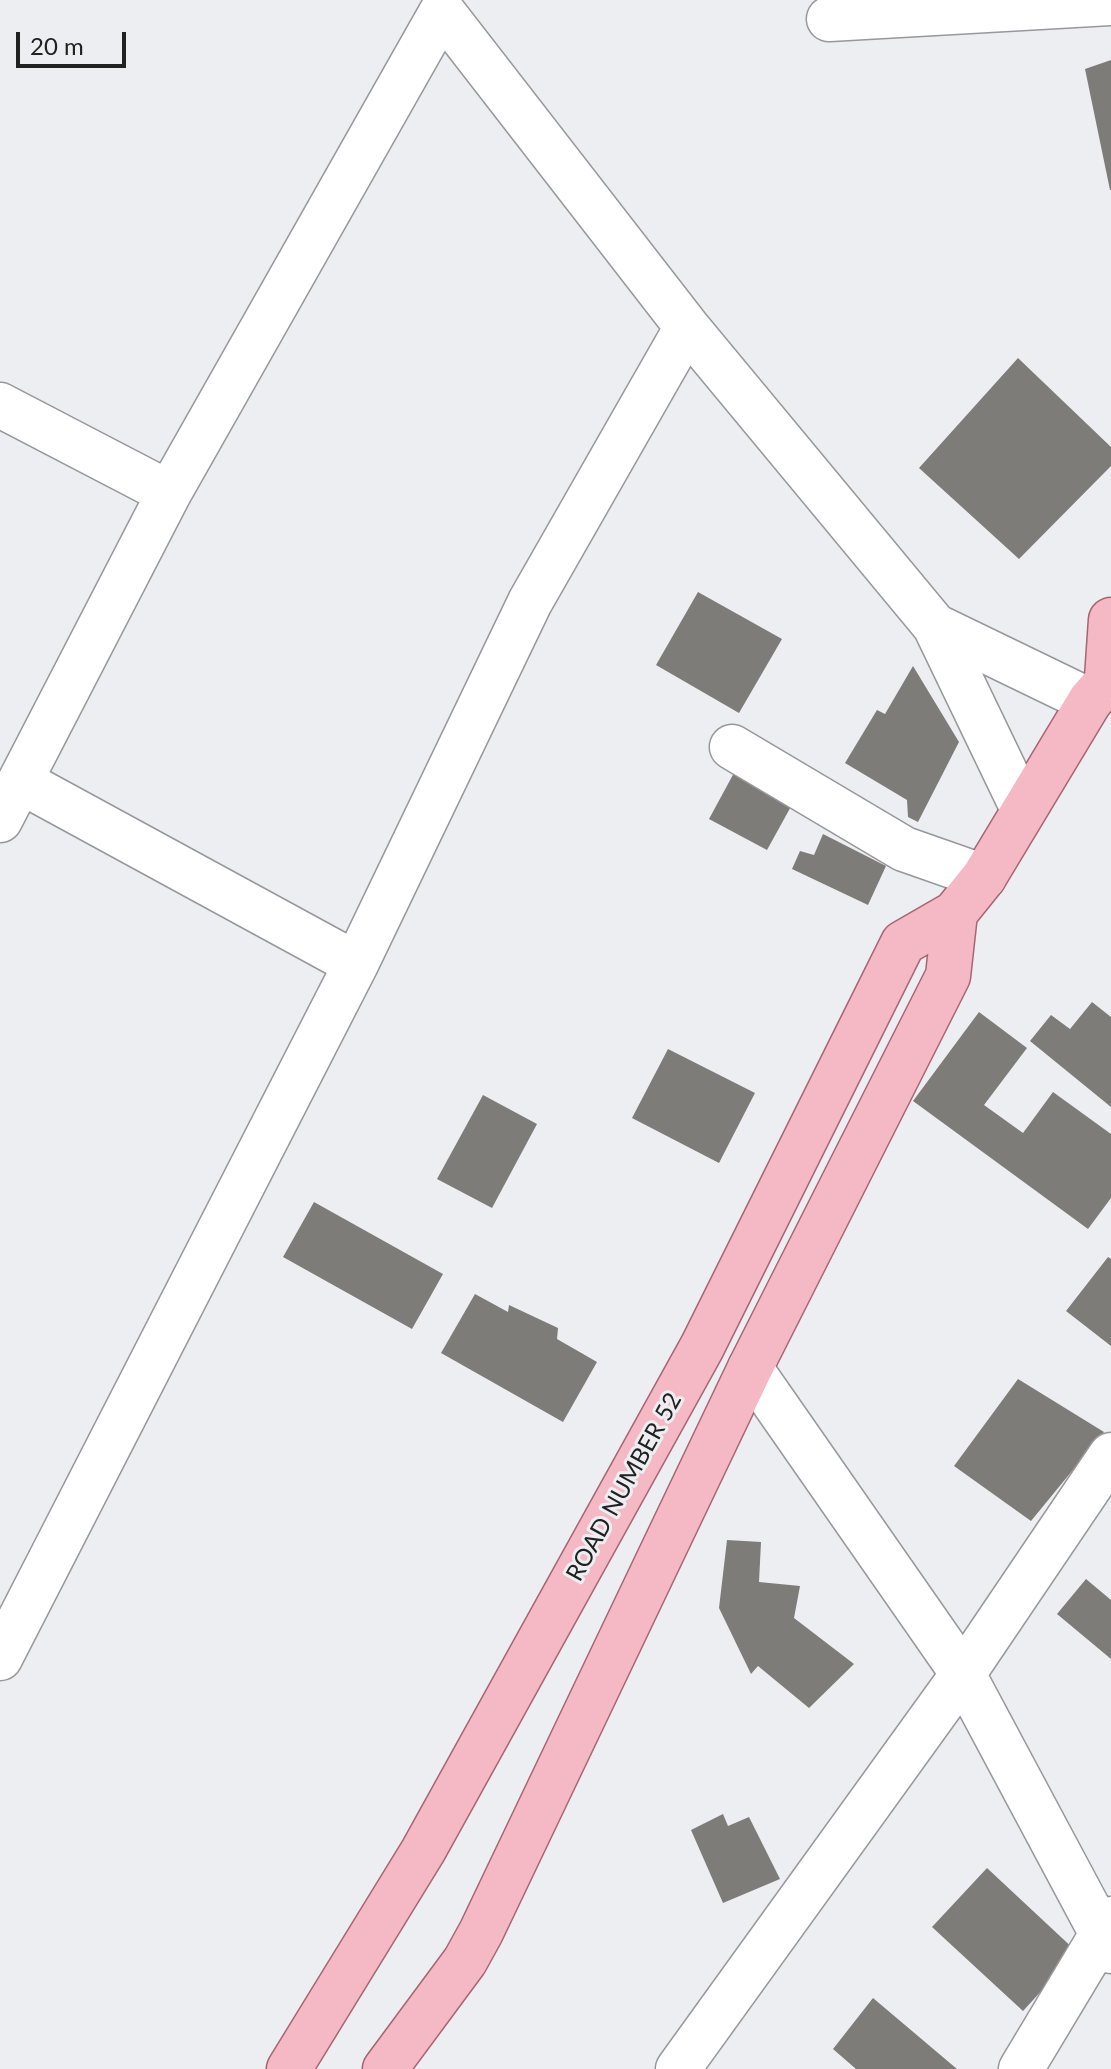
<!DOCTYPE html>
<html>
<head>
<meta charset="utf-8">
<style>
  body { margin:0 }
  #map { position:relative; width:1111px; height:2069px; overflow:hidden; background:#edeef1; font-family:Lato,sans-serif }
  canvas { display:block }
  .scale { position:absolute; left:16px; top:32px; width:110px; height:36px; box-sizing:border-box; border:4px solid #212122; border-top:0; padding-left:10px; font-size:24px; line-height:28px; white-space:nowrap; color:#212122; -webkit-text-stroke:6px #edeef1; paint-order:stroke }
</style>
</head>
<body>
<div id="map">
<canvas width="1111" height="2069"></canvas>
<div class="scale">20 m</div>
</div>
<script>
const ctx = document.querySelector('canvas').getContext('2d');
ctx.lineJoin = 'round';
function fillPath(path, color) {
  ctx.fillStyle = color;
  ctx.fill(path, 'evenodd');
}
function shape(rows) {
  const path = new Path2D();
  for (const r of rows) {
    path.moveTo(r[0], r[1]);
    for (let i = 2; i < r.length; i += 2) path.lineTo(r[i], r[i + 1]);
  }
  return path;
}
function trace(path, color, width, dash) {
  ctx.strokeStyle = color;
  ctx.lineWidth = width;
  ctx.lineCap = dash ? 'butt' : 'round';
  ctx.setLineDash(dash || []);
  ctx.stroke(path);
}
function label(font, color, halo, rows, align = 'center') {
  ctx.font = font + ' Lato,sans-serif';
  ctx.lineWidth = 6;
  ctx.setLineDash([]);
  ctx.textBaseline = 'middle';
  ctx.strokeStyle = halo;
  ctx.fillStyle = color;
  for (const [text, x, y, turn = 0] of rows) {
    ctx.save();
    ctx.translate(x, y);
    ctx.rotate((+turn || 0) * Math.PI / 180);
    ctx.textAlign = isNaN(turn) ? turn : align;
    if (halo) ctx.strokeText(text, 0, 0);
    ctx.fillText(text, 0, 0);
    ctx.restore();
  }
}
fillPath(shape([
  [1111,60,1111,190,1110,190,1085,69],
  [1018,358,1111,447,1111,466,1019,559,919,468],
  [698,592,782,639,739,713,656,665],
  [913,666,959,742,918,822,908,817,907,800,845,763,877,710,885,714],
  [741,760,799,792,767,850,709,819],
  [823,834,886,866,868,905,792,869,800,851,814,855],
  [1092,1002,1111,1017,1111,1107,1030,1041,1051,1015,1070,1029],
  [979,1012,1027,1048,984,1105,1023,1133,1053,1092,1111,1134,1111,1198,1088,1229,913,1101],
  [668,1049,755,1093,719,1163,632,1118],
  [483,1095,537,1124,492,1208,437,1179],
  [314,1202,443,1274,412,1329,283,1257],
  [1108,1257,1111,1259,1111,1346,1066,1311],
  [475,1294,508,1312,509,1305,558,1328,557,1339,597,1362,563,1422,441,1353],
  [1018,1379,1104,1432,1031,1521,954,1466],
  [727,1540,761,1542,759,1582,800,1586,794,1618,854,1664,809,1708,758,1666,751,1674,719,1608],
  [1086,1579,1111,1600,1111,1659,1057,1614],
  [723,1814,728,1826,749,1817,780,1879,723,1903,691,1830],
  [987,1868,1077,1952,1023,2011,932,1927],
  [873,1998,957,2069,856,2069,833,2049]
]), '#7e7c79');
const minor = shape([
  [829,19,1111,3],
  [0,405,169,493],
  [935,626,1090,701],
  [732,747,904,849,984,877],
  [20,781,356,964],
  [0,820,169,493,442,11,687,327,935,626,1023,809],
  [750,1368,963,1674,1111,1951],
  [0,1658,356,964,530,602,687,327],
  [678,2069,963,1674,1111,1455],
  [1021,2069,1111,1919]
]);
const major = shape([
  [1107,678,1111,620],
  [289,2069,423,1851,702,1347,903,943,955,913,984,877,1090,701,1111,677],
  [385,2069,465,1961,481,1932,750,1368,948,976,955,913]
]);
trace(minor, '#98989c', 47);
trace(major, '#a66571', 47);
trace(minor, '#fff', 44);
trace(major, '#f4b9c4', 44);
label('24px', '#212122', '#edeef1', [
  ["ROAD NUMBER 52",624,1487,-61]
]);
</script>
</body>
</html>
